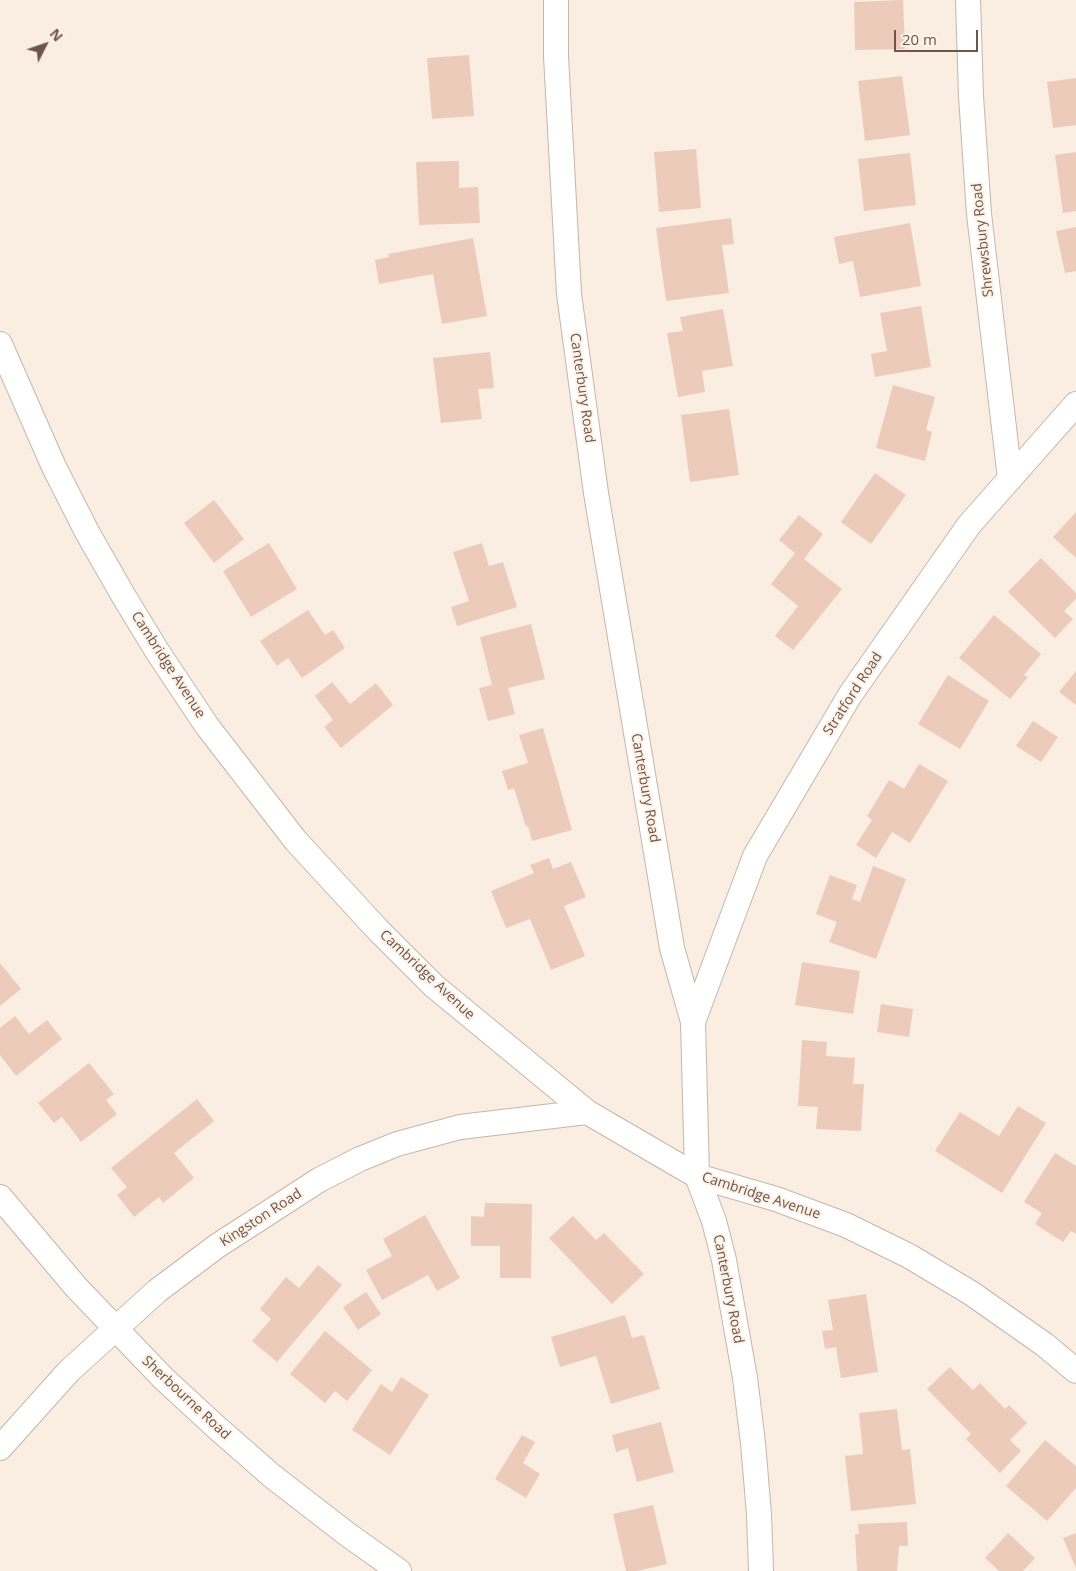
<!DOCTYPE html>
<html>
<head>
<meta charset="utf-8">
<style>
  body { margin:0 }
  #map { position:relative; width:1076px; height:1571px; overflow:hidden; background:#f9eee1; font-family:"Open Sans",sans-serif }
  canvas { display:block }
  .north { position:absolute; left:20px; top:20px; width:50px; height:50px; -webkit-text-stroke:4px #fdf2e6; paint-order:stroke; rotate:49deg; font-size:14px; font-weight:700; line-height:20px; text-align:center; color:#6e544a }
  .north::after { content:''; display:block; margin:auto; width:18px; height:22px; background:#6e544a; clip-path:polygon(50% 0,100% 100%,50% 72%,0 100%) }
  .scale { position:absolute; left:894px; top:30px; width:84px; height:22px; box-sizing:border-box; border:2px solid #6e544a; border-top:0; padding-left:6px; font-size:15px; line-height:18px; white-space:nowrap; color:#6e544a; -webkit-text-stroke:4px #fdf2e6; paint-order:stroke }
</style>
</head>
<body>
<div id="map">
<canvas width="1076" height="1571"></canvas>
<div class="north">N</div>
<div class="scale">20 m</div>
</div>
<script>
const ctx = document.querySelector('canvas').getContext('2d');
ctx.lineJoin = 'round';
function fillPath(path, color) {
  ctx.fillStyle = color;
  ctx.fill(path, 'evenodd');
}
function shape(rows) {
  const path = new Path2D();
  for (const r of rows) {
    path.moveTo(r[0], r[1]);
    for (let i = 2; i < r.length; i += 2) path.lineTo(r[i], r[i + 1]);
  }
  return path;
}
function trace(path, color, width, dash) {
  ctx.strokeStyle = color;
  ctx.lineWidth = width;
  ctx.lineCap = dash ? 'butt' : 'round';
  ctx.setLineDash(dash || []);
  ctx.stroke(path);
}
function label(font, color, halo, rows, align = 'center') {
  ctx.font = font + ' "Open Sans",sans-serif';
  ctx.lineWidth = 4;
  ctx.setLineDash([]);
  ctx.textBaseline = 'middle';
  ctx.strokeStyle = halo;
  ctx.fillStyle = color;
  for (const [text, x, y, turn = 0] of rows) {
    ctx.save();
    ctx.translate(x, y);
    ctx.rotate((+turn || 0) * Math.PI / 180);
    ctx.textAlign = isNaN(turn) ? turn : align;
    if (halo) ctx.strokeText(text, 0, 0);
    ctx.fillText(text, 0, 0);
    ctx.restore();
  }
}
fillPath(shape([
  [903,0,905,49,855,50,854,2],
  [469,55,474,116,432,119,427,58],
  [902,76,910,135,865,141,858,81],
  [1076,78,1076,125,1053,128,1047,82],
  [696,149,701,208,659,212,654,152],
  [1076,152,1076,211,1063,213,1055,155],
  [910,153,916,205,864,211,858,159],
  [459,161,459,188,478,187,480,223,419,225,416,162],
  [731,218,734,244,722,245,729,293,666,301,656,228],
  [910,223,921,286,860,297,853,261,839,264,834,237],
  [1076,227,1076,271,1065,273,1056,231],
  [473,238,487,316,442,324,433,274,379,284,375,260,389,257,388,254],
  [921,306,931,367,875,377,871,354,887,351,880,313],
  [723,309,733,366,702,371,705,392,678,397,667,333,683,331,680,317],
  [490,352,494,388,478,389,482,419,441,423,433,358],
  [893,385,935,397,926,430,932,432,925,461,876,448],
  [729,409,739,475,690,482,681,415],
  [875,473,906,495,871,544,841,522],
  [214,500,244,539,214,563,184,523],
  [1076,512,1076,558,1053,537],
  [799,515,823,534,804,559,842,589,793,650,775,636,798,606,771,584,795,553,779,540],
  [269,543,297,589,251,617,223,571],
  [482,543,489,566,503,562,517,607,457,626,451,607,469,601,453,552],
  [1041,558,1076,593,1076,599,1064,611,1073,619,1055,638,1008,592],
  [308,610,325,635,333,630,345,648,302,678,288,658,277,666,260,641],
  [994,615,1041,654,1024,675,1028,677,1010,699,959,658],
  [531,624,545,679,508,688,515,714,488,721,479,688,492,685,480,637],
  [1076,671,1076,705,1059,692],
  [948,675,989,701,960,749,918,724],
  [332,682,350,704,376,683,393,705,341,748,324,727,333,720,315,696],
  [1033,721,1058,737,1041,762,1016,746],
  [543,728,572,830,532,841,528,826,526,827,514,788,508,790,502,771,528,763,519,735],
  [919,764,948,781,910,843,892,832,876,858,856,845,872,820,867,816,889,780,904,789],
  [549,858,553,869,571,862,586,897,564,906,585,956,551,970,530,919,506,928,491,891,534,873,530,865],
  [873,866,906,879,876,959,829,942,837,922,816,914,830,875,857,885,852,899,860,902],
  [802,962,860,971,853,1014,795,1005],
  [0,963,21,989,0,1006],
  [881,1004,913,1009,909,1037,877,1032],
  [15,1016,29,1034,47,1020,62,1039,16,1076,0,1055,0,1028],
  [802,1040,827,1042,826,1056,855,1058,853,1084,864,1084,861,1131,816,1129,818,1107,798,1106],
  [89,1063,114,1094,106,1100,117,1114,81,1142,62,1117,54,1123,38,1103],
  [197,1099,214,1121,174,1153,194,1178,163,1203,159,1197,134,1217,117,1195,127,1187,111,1168],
  [1018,1106,1046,1123,1002,1193,935,1151,960,1112,999,1136],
  [1055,1153,1076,1166,1076,1234,1071,1231,1063,1242,1035,1224,1042,1213,1024,1202],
  [485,1203,532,1204,531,1278,500,1278,500,1246,471,1246,471,1216,484,1217],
  [425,1215,460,1278,437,1291,428,1275,382,1300,366,1270,392,1256,383,1239],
  [573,1216,596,1240,604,1233,644,1274,612,1304,549,1238],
  [318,1265,342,1285,277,1362,252,1341,271,1319,260,1309,286,1277,299,1288],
  [366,1292,381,1314,358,1330,343,1307],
  [866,1294,878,1372,841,1378,836,1347,825,1349,822,1331,833,1330,828,1300],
  [625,1315,632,1338,644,1335,660,1389,611,1404,596,1356,560,1367,551,1337],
  [325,1331,372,1370,347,1401,335,1391,325,1403,290,1374],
  [950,1367,973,1390,980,1383,1005,1409,1009,1405,1027,1423,1010,1440,1021,1451,1000,1473,966,1439,971,1434,927,1389],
  [401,1377,429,1395,390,1455,352,1430,381,1384,392,1392],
  [897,1409,902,1450,910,1449,916,1504,851,1511,845,1456,863,1454,859,1413],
  [661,1422,674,1472,637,1482,628,1448,616,1452,612,1435],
  [522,1435,535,1442,523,1463,540,1474,526,1498,495,1479],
  [1045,1440,1076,1466,1076,1488,1047,1521,1006,1486],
  [653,1505,667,1564,637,1571,626,1571,613,1514],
  [907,1522,908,1546,899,1546,897,1571,857,1571,855,1534,859,1534,858,1524],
  [1008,1533,1035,1558,1023,1571,999,1571,985,1558],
  [1076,1533,1076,1568,1063,1538]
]), '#eccbbb');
const minor = shape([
  [556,0,556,56,569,294,596,493,672,948,693,1022,697,1176,714,1221,724,1260,745,1378,753,1443,759,1514,761,1571],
  [968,0,971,96,979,214,1010,479],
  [0,344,54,467,87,532,123,595,157,651,207,726,296,841,378,930,434,986,587,1112,697,1176,776,1199,846,1225,909,1256,971,1293,1045,1345,1076,1371],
  [693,1022,755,856,850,695,969,525,1076,404],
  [0,1197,76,1287,163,1378,215,1426,272,1476,347,1534,399,1571],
  [0,1448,69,1371,157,1291,217,1246,319,1180,360,1159,397,1144,460,1127,587,1112]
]);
trace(minor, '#c8b5a9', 26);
trace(minor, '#fff', 24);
label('14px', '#6e544a', '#fdf2e6', [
  ["Shrewsbury Road",983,240,-96],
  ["Canterbury Road",582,388,82],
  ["Cambridge Avenue",168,665,57],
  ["Stratford Road",853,694,-57],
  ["Canterbury Road",645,788,80],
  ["Cambridge Avenue",427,975,43],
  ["Cambridge Avenue",761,1196,18],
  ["Kingston Road",261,1218,-33],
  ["Canterbury Road",728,1289,79],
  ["Sherbourne Road",186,1398,43]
]);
</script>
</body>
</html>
